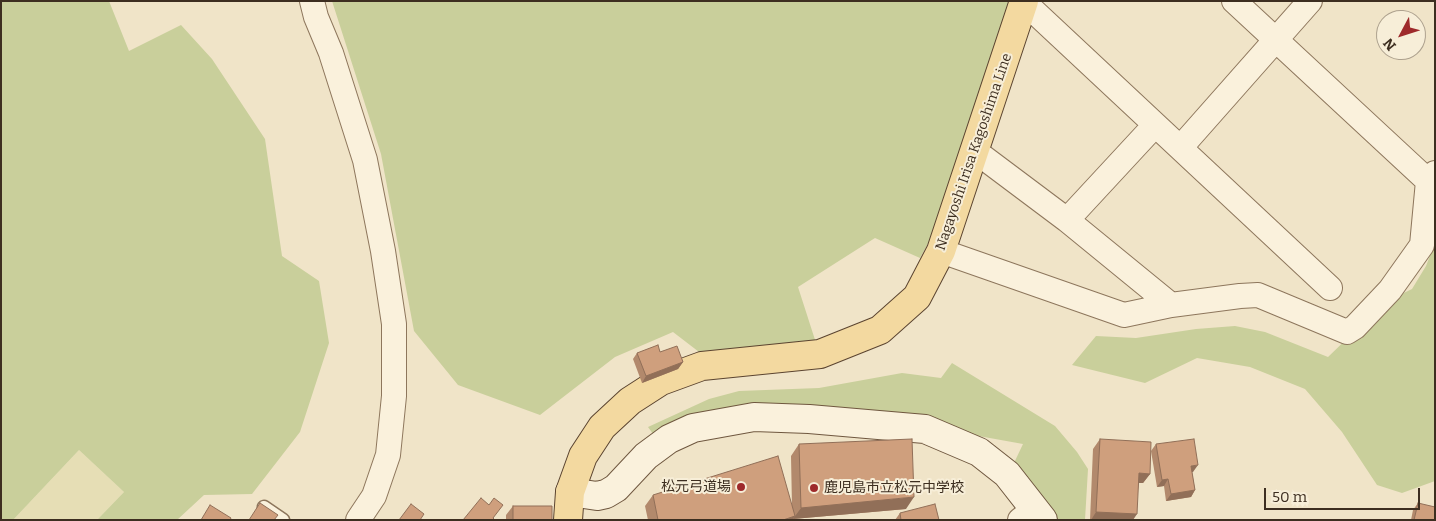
<!DOCTYPE html>
<html>
<head>
<meta charset="utf-8">
<style>
  body { margin:0 }
  #map { position:relative; width:1436px; height:521px; overflow:hidden; background:#f0e4c8; font-family:Bitter,serif }
  canvas { display:block }
  .frame { position:absolute; inset:0; border:2px solid #3d2e20; pointer-events:none }
  .north { position:absolute; left:1376px; top:10px; width:50px; height:50px; box-sizing:border-box; background:#f7eed8; border:1px solid #ada18e; border-radius:50%; rotate:230deg; font-size:14px; font-weight:700; line-height:20px; text-align:center; color:#3d2e20 }
  .north::after { content:''; display:block; margin:auto; width:18px; height:22px; background:#9e2a2b; clip-path:polygon(50% 0,100% 100%,50% 72%,0 100%) }
  .scale { position:absolute; left:1264px; top:488px; width:156px; height:22px; box-sizing:border-box; border:2px solid #3d2e20; border-top:0; padding-left:6px; font-size:15px; line-height:18px; white-space:nowrap; color:#3d2e20; -webkit-text-stroke:4px #f7eed8; paint-order:stroke }
</style>
</head>
<body>
<div id="map">
<canvas width="1436" height="521"></canvas>
<div class="frame"></div>
<div class="north">N</div>
<div class="scale">50 m</div>
</div>
<script>
const ctx = document.querySelector('canvas').getContext('2d');
ctx.lineJoin = 'round';
function fillPath(path, color) {
  ctx.fillStyle = color;
  ctx.fill(path, 'evenodd');
}
function shape(rows) {
  const path = new Path2D();
  for (const r of rows) {
    path.moveTo(r[0], r[1]);
    for (let i = 2; i < r.length; i += 2) path.lineTo(r[i], r[i + 1]);
  }
  return path;
}
function trace(path, color, width, dash) {
  ctx.strokeStyle = color;
  ctx.lineWidth = width;
  ctx.lineCap = dash ? 'butt' : 'round';
  ctx.setLineDash(dash || []);
  ctx.stroke(path);
}
function label(font, color, halo, rows, align = 'center') {
  ctx.font = font + ' Bitter,"Noto Sans JP",serif';
  ctx.lineWidth = 4;
  ctx.setLineDash([]);
  ctx.textBaseline = 'middle';
  ctx.strokeStyle = halo;
  ctx.fillStyle = color;
  for (const [text, x, y, turn = 0] of rows) {
    ctx.save();
    ctx.translate(x, y);
    ctx.rotate((+turn || 0) * Math.PI / 180);
    ctx.textAlign = isNaN(turn) ? turn : align;
    if (halo) ctx.strokeText(text, 0, 0);
    ctx.fillText(text, 0, 0);
    ctx.restore();
  }
}
fillPath(shape([
  [79,450,124,492,97,520,13,520]
]), '#e6deb5');
fillPath(shape([
  [1,1,109,1,129,51,181,25,212,59,265,139,282,256,319,281,329,343,300,432,252,494,204,495,177,520,97,520,124,492,79,450,13,520,1,520],
  [332,1,1016,1,983,106,930,240,920,258,875,238,798,287,817,346,716,365,673,332,615,357,540,415,458,385,414,331,381,154],
  [1435,243,1435,481,1402,493,1377,485,1342,432,1305,389,1250,367,1197,358,1145,383,1072,365,1096,336,1136,338,1196,329,1235,326,1265,332,1328,357,1385,302,1412,289,1426,266],
  [952,363,1055,426,1077,452,1088,469,1085,520,1058,520,1049,506,1014,463,1023,444,973,435,927,417,653,434,648,427,709,399,739,391,819,388,902,373,941,378]
]), '#c9cf9b');
const service = shape([
  [264,507,283,520]
]);
const minor = shape([
  [312,1,316,17,331,53,365,160,383,251,394,324,394,396,388,455,374,496,358,520],
  [1234,1,1428,181],
  [1024,2,1330,288],
  [1181,147,1310,1],
  [975,151,1067,220,1171,305],
  [1067,220,1155,125],
  [941,251,1124,315,1171,305,1240,296,1258,295,1347,332,1355,327,1390,290,1422,245,1428,181,1435,173],
  [1020,520,1035,508]
]);
const secondary = shape([
  [570,492,597,496,606,494,616,488,646,456,669,439,693,428,754,417,809,419,925,429,979,452,1007,474,1043,520]
]);
const primary = shape([
  [568,520,570,492,583,456,602,427,630,401,661,381,702,366,820,354,880,330,917,297,941,251,1024,1]
]);
trace(service, '#8d765c', 15);
trace(minor, '#8d765c', 26);
trace(secondary, '#6f573f', 30);
trace(primary, '#5b4430', 30);
trace(service, '#faf1dc', 12);
trace(minor, '#faf1dc', 24);
trace(secondary, '#faf1dc', 28);
trace(primary, '#f3d9a0', 28);
fillPath(shape([
  [660,352,683,362,678,369,642,383,633,359,637,353],
  [1100,439,1150,474,1143,483,1139,483,1133,520,1090,520,1093,449],
  [799,444,906,509,793,519,792,520,648,520,645,506,653,495,792,507,791,456],
  [1156,444,1193,472,1192,472,1195,490,1191,497,1166,501,1164,486,1157,487,1151,451],
  [1418,503,1435,520,1411,520,1413,510],
  [513,506,552,520,506,520,506,515],
  [900,513,939,520,895,520]
]), '#b2896c');
fillPath(shape([
  [683,362,678,369,642,383,646,376],
  [1198,465,1193,472,1187,473,1191,466],
  [1139,473,1150,474,1143,483,1133,483],
  [1168,479,1164,486,1157,487,1162,480],
  [1195,490,1191,497,1166,501,1171,494],
  [914,497,906,509,793,519,801,508],
  [1096,512,1137,514,1133,520,1091,520],
  [795,516,792,520,783,520]
]), '#916f58');
const building = shape([
  [658,345,660,352,677,346,683,362,646,376,637,353,658,345],
  [912,439,914,497,801,508,799,444,912,439],
  [1100,439,1151,442,1150,474,1139,473,1137,514,1096,512,1100,439],
  [1194,439,1198,465,1191,466,1195,490,1171,494,1168,479,1162,480,1156,444,1194,439],
  [778,456,795,516,783,520,658,520,653,495,778,456],
  [481,498,489,505,494,498,503,505,493,518,495,520,463,520,481,498],
  [260,503,278,515,274,520,249,520,260,503],
  [1418,503,1435,507,1435,520,1414,520,1418,503],
  [411,504,424,514,420,520,399,520,411,504],
  [935,504,939,520,901,520,900,513,935,504],
  [210,505,231,518,230,520,201,520,210,505],
  [513,506,552,506,552,520,513,520,513,506]
]);
fillPath(building, '#cf9f7d');
trace(building, '#916f58', 1);
for (const [x, y, r, color] of [
  [741,487,5,"#9e2a2b"],
  [814,488,5,"#9e2a2b"]
]) {
  const dot = new Path2D();
  dot.arc(x, y, r, 0, 2 * Math.PI);
  ctx.fillStyle = color;
  ctx.fill(dot);
  trace(dot, '#f7eed8', 2);
}
label('14px', '#3d2e20', '#f7eed8', [
  ["Nagayoshi Irisa Kagoshima Line",974,152,-71]
]);
label('14px', '#3d2e20', '#f7eed8', [
  ["松元弓道場",731,487],
  ["鹿児島市立松元中学校",824,488,"left"]
], 'right');
</script>
</body>
</html>
